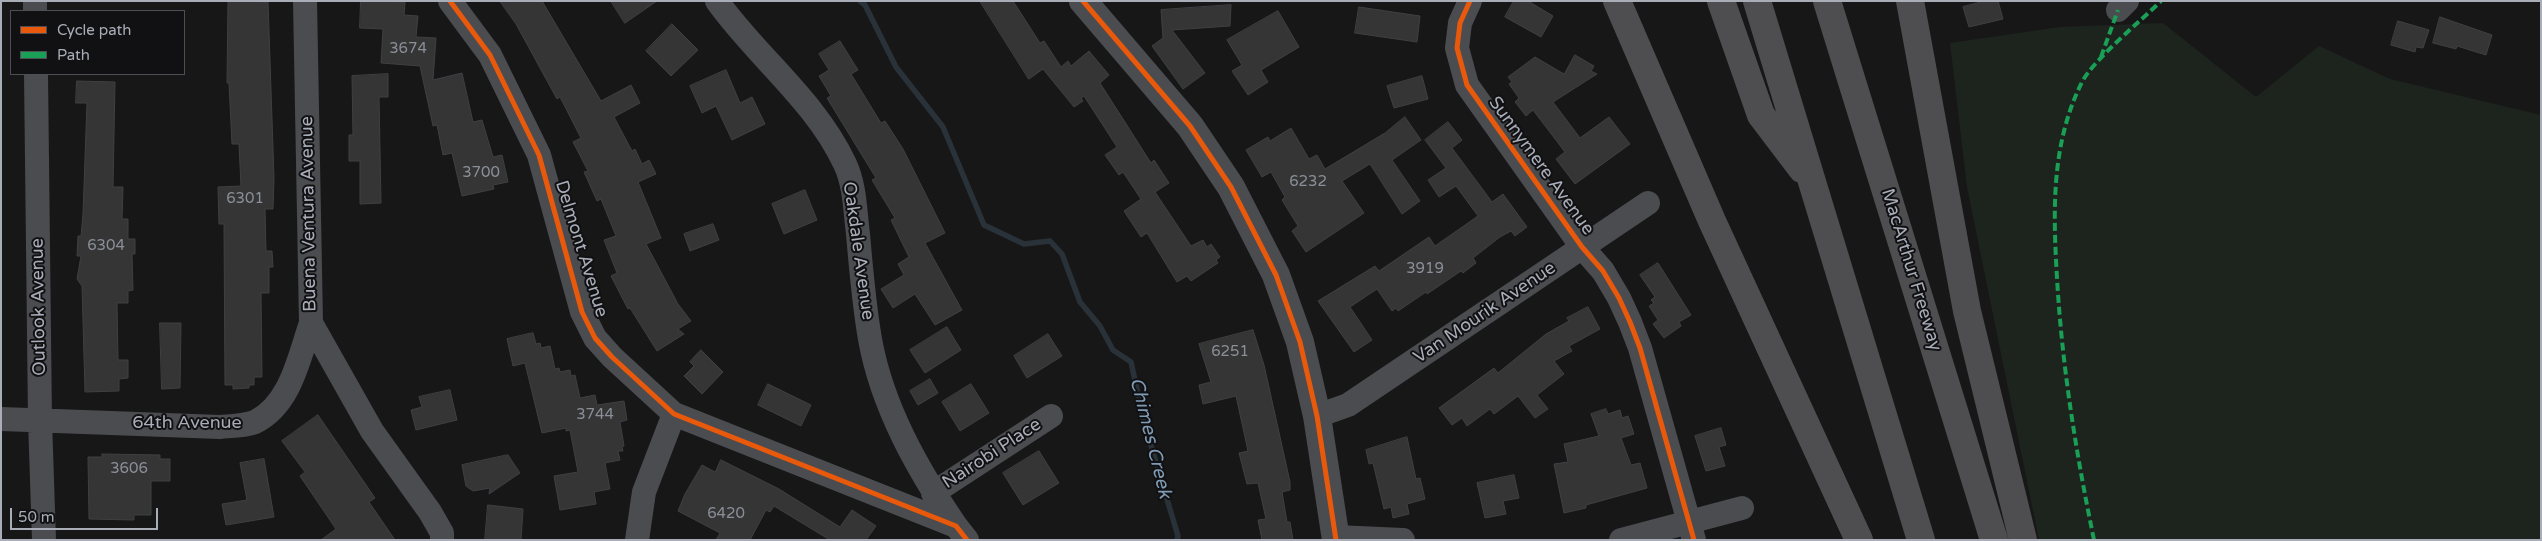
<!DOCTYPE html>
<style>
body{margin:0}
#map{position:relative;width:2542px;height:541px;overflow:hidden;background:#171717;font-family:"Varela Round",sans-serif}
canvas{display:block}
.frame{position:absolute;inset:0;border:2px solid #a8adb8;pointer-events:none}
.legend{position:absolute;left:10px;top:10px;width:175px;height:65px;box-sizing:border-box;background:#111113;border:1px solid #4d4f55;margin:0;padding:6px 9px;list-style:none;font-size:15px;color:#a8adb8}
.legend li{display:flex;align-items:center;gap:10px;height:25px}
.legend b{width:25px;border:1px solid #4d4f55}
.scale{position:absolute;left:10px;top:508px;width:148px;height:22px;box-sizing:border-box;border:2px solid #a8adb8;border-top:0;padding-left:6px;font-size:15px;line-height:18px;white-space:nowrap;color:#a8adb8;-webkit-text-stroke:4px #111113;paint-order:stroke}
</style>
<div id="map">
<canvas width="2542" height="541"></canvas>
<div class="frame"></div>
<ul class="legend">
<li><b style="height:6px;background:#e8590c"></b>Cycle path</li>
<li><b style="height:6px;background:#1a9f57"></b>Path</li>
</ul>
<div class="scale">50 m</div>
</div>
<script>
const ctx = document.querySelector('canvas').getContext('2d');
ctx.lineJoin = 'round';
function paint(path, color) { ctx.fillStyle = color; ctx.fill(path, 'evenodd'); }
function trace(path, color, width, dash) { ctx.strokeStyle = color; ctx.lineWidth = width; ctx.lineCap = dash ? 'butt' : 'round'; ctx.setLineDash(dash || []); ctx.stroke(path); }
function label(font, color, halo, rows, align = 'center') {
  ctx.font = font + ' "Varela Round",sans-serif'; ctx.lineWidth = 4; ctx.setLineDash([]); ctx.textBaseline = 'middle'; ctx.strokeStyle = halo; ctx.fillStyle = color; for (const [text, x, y, turn = 0] of rows) {
    ctx.save(); ctx.translate(x, y); ctx.rotate((+turn || 0) * Math.PI / 180); ctx.textAlign = isNaN(turn) ? turn : align; if (halo) ctx.strokeText(text, 0, 0); ctx.fillText(text, 0, 0); ctx.restore();
  }
}
paint(new Path2D(`
 M2163,23L2256,97L2319,46L2390,79L2541,115V540H2039L1967,187L1950,43L2060,27Z`), '#1d241e');
trace(new Path2D(`
 M860,1L865,5L896,67L943,127L984,225L1024,244L1050,241L1062,254L1080,302L1100,326L1113,350L1131,362L1144,422L1178,536L1177,540`), '#2a3239', 5.5);
const building = new Path2D(`
 M233,1L268,2L274,178L273,209H265L266,251H272L273,267H269V293H261L262,377H254V385H249V388L233,389V385H225L224,224H219L218,187L241,186L239,144H232L229,83H227L228,2Z
 M361,1L405,2L404,15L418,16L416,37L436,38L433,80L462,73L473,122L482,120L493,157L502,155L508,182L493,185L494,189L462,196L452,153L443,155L437,125L433,126L420,66L381,63L383,29L360,28Z
 M500,1H542L601,101L631,85L640,103L614,117L632,151L635,149L642,164L649,160L656,174L638,182L661,238L646,244L678,304L691,321L678,329L684,334L657,351L630,308L628,309L611,276L617,273L604,240L616,236L601,199L597,201L584,172L588,171L573,142L581,138L560,97L557,99L516,24Z
 M611,1H657L625,23Z
 M980,1H1013L1040,43L1044,41L1061,67L1068,61L1071,66L1089,51L1109,75L1100,83L1151,163L1154,160L1169,183L1155,192L1191,246L1203,240L1207,247L1211,244L1220,257L1216,260L1218,263L1191,281L1187,276L1177,282L1147,233L1141,237L1124,211L1141,199L1123,172L1119,175L1105,155L1117,147L1084,96L1081,98L1083,101L1074,107L1043,69L1029,79Z
 M1514,1H1528L1553,16L1541,37L1505,17Z
 M1985,1H1998L2003,19L1969,27L1963,7Z
 M1231,5L1230,26L1172,30L1205,73L1183,89L1152,46L1163,38L1161,10Z
 M1359,7L1420,16L1417,42L1355,33Z
 M1278,11L1299,47L1261,70L1268,82L1248,95L1232,71L1242,65L1227,40Z
 M2440,17L2492,35L2486,55L2457,46L2456,49L2433,43Z
 M2398,21L2429,30L2423,48L2416,47L2415,52L2391,45Z
 M672,24L698,50L671,76L646,51Z
 M840,41L858,70L851,74L881,123L885,121L903,149L945,233L925,243L962,310L935,325L915,294L893,308L881,289L904,275L898,264L909,257L891,220L895,218L872,180L876,178L827,98L831,96L819,76L829,70L819,54Z
 M1575,55L1594,66L1591,71L1597,74L1553,102L1580,138L1609,117L1630,144L1575,184L1556,159L1565,152L1533,110L1526,116L1515,102L1519,98L1509,84L1512,82L1508,77L1535,57L1564,74Z
 M726,70L740,103L752,97L765,124L732,140L716,106L702,113L690,86Z
 M388,74V97H379L381,203L360,204V161H349V135H353L352,76Z
 M1422,76L1428,99L1394,108L1387,86Z
 M77,81L115,82L113,187H123L122,219H128V239H135V254H132L133,290L128,291V303H117L118,360H128V378L119,379V391L85,392L82,286L77,279L81,256H77L78,236H81L83,214L87,103H76Z
 M1405,117L1421,140L1392,160L1420,201L1402,214L1370,164L1342,181L1364,213L1306,252L1292,231L1298,226L1282,200L1285,197L1271,172L1262,177L1246,150L1268,137L1270,141L1291,128L1309,159L1317,155L1325,169L1385,133Z
 M1448,122L1462,140L1452,148L1492,202L1503,194L1527,227L1515,236L1511,231L1500,237L1473,258L1476,263L1463,273L1461,271L1427,294L1426,292L1398,311L1396,308L1392,311L1377,289L1350,307L1372,340L1354,352L1318,301L1375,266L1379,271L1429,237L1435,246L1478,216L1456,186L1439,197L1428,180L1446,168L1425,140Z
 M805,190L817,220L784,234L772,204Z
 M713,224L719,240L690,251L684,234Z
 M1658,263L1691,315L1679,322L1681,326L1664,338L1653,324L1658,320L1649,306L1654,303L1651,300L1655,297L1640,275Z
 M1588,307L1600,329L1569,346L1572,351L1554,361L1564,374L1537,395L1548,409L1535,418L1518,396L1494,414L1490,409L1467,426L1462,418L1452,425L1439,408L1494,368L1498,373L1546,334L1569,321L1567,318Z
 M160,323H181L180,388L162,389Z
 M947,327L961,350L925,373L910,350Z
 M1253,330L1264,365L1290,482V490L1282,492L1287,522H1290L1293,540H1262L1258,520L1266,519L1258,483L1247,484L1239,453L1248,451L1236,396L1203,404L1199,385L1211,382L1199,344Z
 M533,333L536,344L540,343L541,348L550,346L555,369L559,368L560,372L570,370L571,376L575,375L580,398L595,395L597,405L624,401L627,420L620,422L624,446L622,447L623,451H618L620,460L605,463L610,489L594,492L596,504L560,510L554,476L578,472L570,430L566,431V428L542,433L525,363L513,366L507,339Z
 M1048,334L1062,356L1027,378L1014,356Z
 M701,350L723,372L702,394L684,376L694,366L690,362Z
 M930,379L938,393L918,405L910,391Z
 M768,384L811,405L801,426L758,405Z
 M971,384L989,413L960,431L942,402Z
 M450,390L457,420L416,430L411,410L422,407L419,397Z
 M1606,409L1608,414L1620,410L1622,418L1628,416L1634,434L1621,438L1631,465L1640,463L1647,488L1586,505V508L1564,513L1554,464L1568,462L1564,444L1599,436L1591,414Z
 M318,415L375,498L369,502L395,540H321L336,529L300,476L305,472L282,441Z
 M1721,428L1726,445L1719,447L1725,466L1706,471L1695,436Z
 M1407,437L1416,479L1420,478L1425,499L1407,504L1409,514L1393,518L1391,507L1384,509L1373,463L1369,464L1366,450Z
 M1039,451L1059,483L1023,505L1003,473Z
 M102,454L160,455V459H170V481H151V515H134V520L89,519L88,457H102Z
 M508,455L520,473L489,494L490,488L473,491L466,486L462,465Z
 M264,459L274,517L226,525L222,504L247,500L240,463Z
 M721,460L779,489L840,527L852,510L876,526L866,540H830L774,506L770,512L766,510L750,540H716L720,533L678,511L685,494L702,465L715,472Z
 M1514,475L1519,498L1503,501L1506,514L1485,518L1477,483Z
 M488,505L523,509L521,540H485Z`);
paint(building, '#353536');
trace(building, '#3f4043', 1);
trace(new Path2D(`
 M35,1V11
 M305,1L311,323L372,431L430,512L442,533V540
 M450,1L490,55L539,155L582,312L595,338L612,357L674,414L956,526L967,540
 M717,1C757,57 815,100 845,164C855,185 855,211 858,234C861,269 864,305 870,339C882,407 918,470 956,526
 M1470,1L1460,23L1457,48L1467,85L1582,247L1603,271L1619,298L1630,322L1640,348L1694,540
 M2118,10L2127,1
 M36,74L40,420L44,540
 M1317,416L1348,405L1648,203
 M1,419L220,427C230,426 245,426 255,422C291,404 299,357 311,323
 M933,493L1051,416
 M1336,537L1403,540
 M637,540L644,492L674,414
 M1621,540L1742,508`), '#4b4c50', 24);
trace(new Path2D(`
 M1083,1L1190,126L1231,187L1276,275L1300,342L1317,416L1336,540`), '#4b4c50', 28);
trace(new Path2D(`
 M1617,1L1712,221L1859,540
 M1721,1L1761,115L1802,169
 M1757,1L1921,540
 M1827,1L1994,540
 M1910,1L1967,311L2023,540`), '#4e4e51', 28);
trace(new Path2D(`
 M2101,57L2118,10
 M2094,540C2076,453 2062,366 2057,278C2053,211 2051,144 2082,82C2094,59 2141,21 2161,1`), '#1a9f57', 4, [8, 4]);
trace(new Path2D(`
 M450,1L490,55L539,155L582,312L595,338L612,357L674,414L956,526L967,540
 M1083,1L1190,126L1231,187L1276,275L1300,342L1317,416L1336,540
 M1470,1L1460,23L1457,48L1467,85L1582,247L1603,271L1619,298L1630,322L1640,348L1694,540`), '#e8590c', 5);
label('15px', '#8b8f98', null, [
 ["3674",408,49],
 ["3700",481,173],
 ["6232",1308,182],
 ["6301",245,199],
 ["6304",106,246],
 ["3919",1425,269],
 ["6251",1230,352],
 ["3744",595,415],
 ["3606",129,469],
 ["6420",726,514]
]);
label('18px', '#a8adb8', '#111113', [
 ["Sunnymere Avenue",1541,166,54],
 ["Buena Ventura Avenue",309,214,-91],
 ["Delmont Avenue",581,249,73],
 ["Oakdale Avenue",858,251,82],
 ["MacArthur Freeway",1911,270,73],
 ["Outlook Avenue",39,307,-91],
 ["Van Mourik Avenue",1485,313,-34],
 ["64th Avenue",187,423],
 ["Nairobi Place",992,454,-33]
]);
label('italic 19px', '#7f9bb3', '#111113', [
 ["Chimes Creek",1150,438,76]
]);
</script>
